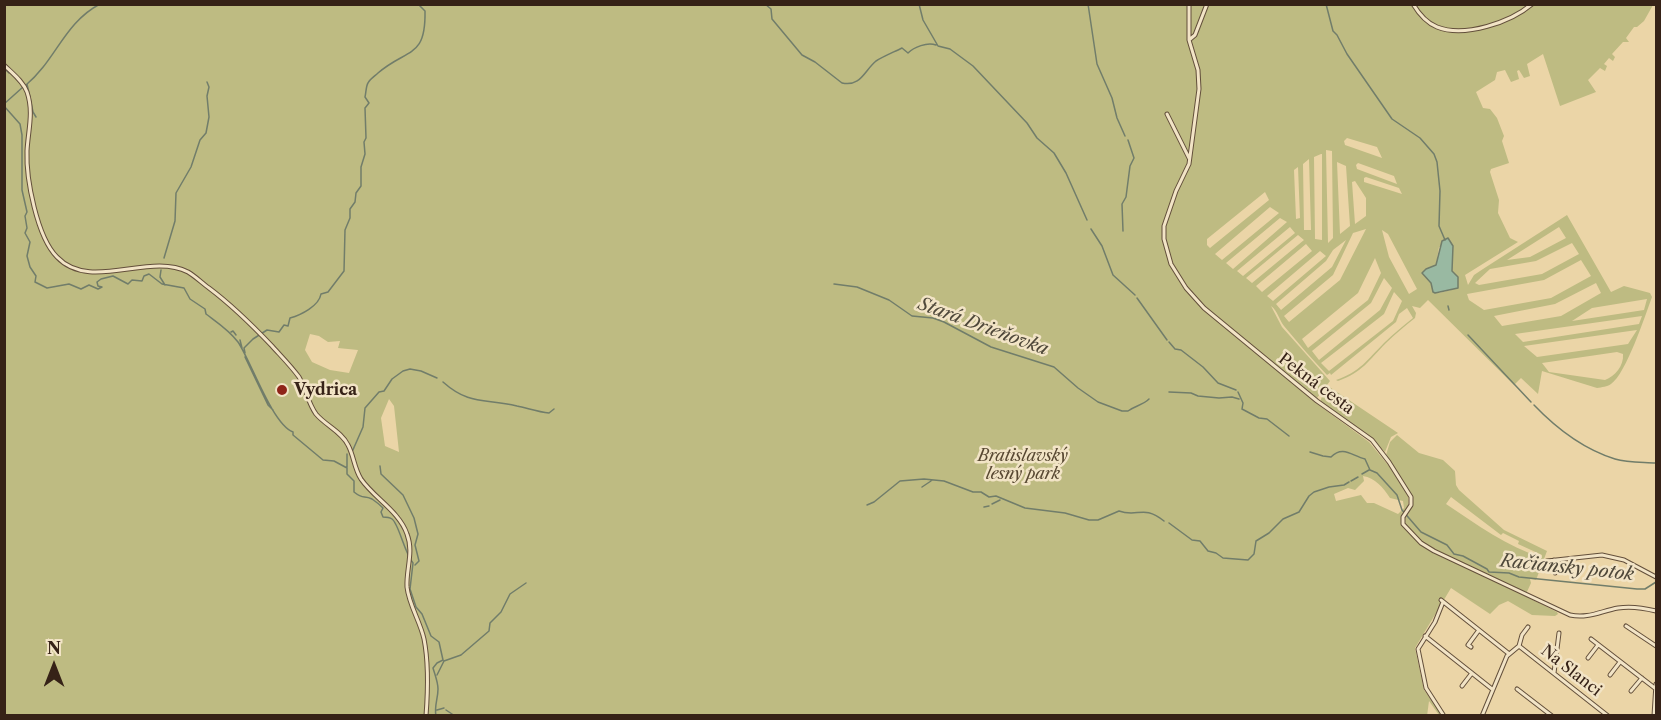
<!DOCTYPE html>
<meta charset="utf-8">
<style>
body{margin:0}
#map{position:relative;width:1661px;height:720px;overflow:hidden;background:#ebd5a7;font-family:"Libre Caslon Text",serif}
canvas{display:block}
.frame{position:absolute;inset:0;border:6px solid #362217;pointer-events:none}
.north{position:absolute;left:24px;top:636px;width:60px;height:60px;-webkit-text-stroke:4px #f2e4c6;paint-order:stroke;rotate:0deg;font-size:16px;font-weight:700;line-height:24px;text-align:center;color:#362217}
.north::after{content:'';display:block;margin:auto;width:21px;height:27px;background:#362217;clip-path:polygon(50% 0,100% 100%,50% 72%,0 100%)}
</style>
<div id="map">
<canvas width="1661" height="720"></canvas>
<div class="frame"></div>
<div class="north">N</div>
</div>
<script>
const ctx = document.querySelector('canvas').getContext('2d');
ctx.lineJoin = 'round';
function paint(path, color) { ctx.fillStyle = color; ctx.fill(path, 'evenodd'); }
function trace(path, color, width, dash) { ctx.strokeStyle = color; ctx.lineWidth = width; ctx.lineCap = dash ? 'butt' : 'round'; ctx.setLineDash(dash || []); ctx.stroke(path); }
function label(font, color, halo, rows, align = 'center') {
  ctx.font = font + ' "Libre Caslon Text",serif'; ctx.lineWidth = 5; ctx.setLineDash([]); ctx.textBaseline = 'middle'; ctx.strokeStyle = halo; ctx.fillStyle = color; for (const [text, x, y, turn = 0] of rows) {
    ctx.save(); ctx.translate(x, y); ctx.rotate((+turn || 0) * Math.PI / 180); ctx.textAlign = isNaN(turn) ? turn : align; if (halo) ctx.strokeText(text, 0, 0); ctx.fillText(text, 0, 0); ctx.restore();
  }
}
paint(new Path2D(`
 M5,5H1653L1644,21L1637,27H1634L1626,38L1629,42H1623L1612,54L1615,57L1613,61L1609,58L1604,64L1607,66L1605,71L1600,68L1588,80L1596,92L1560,106L1543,54L1527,64L1530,76L1524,78L1519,70L1517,71L1519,79L1511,82L1505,70L1497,72L1495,80L1476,92L1483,108L1490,109L1497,118L1504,136L1502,141L1509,163L1491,169L1490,172L1499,200L1498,213L1510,238L1518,242L1465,275L1468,285L1474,275L1483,269L1567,215L1611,292L1624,286L1650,293L1652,297C1645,316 1626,374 1611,384C1607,387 1602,387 1597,388L1542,371L1538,394L1521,378L1514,385L1428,300L1420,308L1412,306L1416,313L1415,318C1405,326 1395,334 1386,343C1368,361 1363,372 1338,381L1336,380C1360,372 1367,360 1384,343C1393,334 1403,326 1413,318L1407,308L1399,314L1396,322L1331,375L1330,373L1327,375C1312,359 1298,343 1284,326C1279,320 1278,311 1271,306L1282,327L1330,381L1317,398L1239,339L1320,406L1369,442L1393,471L1408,496L1409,511L1413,503L1412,496L1386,455L1390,442L1397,435L1419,453L1443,460L1455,471L1456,485L1459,490L1504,530L1547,551L1536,580L1530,579L1531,583L1526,594L1529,598L1557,612L1558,614L1555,616L1532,615L1508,601L1499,605L1490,614L1451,588L1415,648L1424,690L1442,715H1439L1429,701L1427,716L5,715ZM1347,138L1377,147L1382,158L1345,145L1344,141ZM1326,150L1332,151L1333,238L1328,243ZM1321,154H1322V240L1315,239L1314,157ZM1309,159L1311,230H1304L1303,164ZM1337,162L1346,166L1350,226L1340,234ZM1358,163L1394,176L1397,184L1357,169L1356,165ZM1298,167L1300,218L1296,219L1294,170ZM1366,177L1399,188L1402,194L1364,182V178ZM1355,181L1366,198V216L1355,224L1352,182ZM1265,192L1269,200L1210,248L1207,245V239ZM1270,207L1279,213L1222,260L1215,254ZM1280,218L1287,222L1233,269L1226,263ZM1290,227L1295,233L1243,276L1237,271ZM1559,227L1566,238L1530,257L1507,260ZM1366,229L1340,280L1289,322L1284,316L1333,275L1353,233ZM1382,230L1388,234L1417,289L1409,294L1389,257ZM1298,235L1304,240L1252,283L1246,278ZM1346,240L1332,267L1281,310L1276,304L1326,261L1333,250ZM1572,243L1579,254L1542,274L1479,285L1475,283L1490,269L1536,261ZM1306,244L1312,251L1262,292L1256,286ZM1453,246L1451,290L1439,293L1433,292L1431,283L1423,272L1426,269L1436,265L1439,247ZM1320,251L1326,256L1273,301L1267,296ZM1375,258L1381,273L1368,300L1308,348L1302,339L1358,293ZM1581,260L1591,276L1551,298L1484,310L1469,300L1467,294L1544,280ZM1384,278L1392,288L1380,310L1319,360L1312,351L1371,303ZM1596,283L1601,293L1561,316L1502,326L1494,316L1555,304ZM1394,292L1402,301L1393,321L1329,371L1321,363L1384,314ZM1647,299L1644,310L1572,321L1592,308ZM1642,316L1639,324L1523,342L1515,334ZM1637,330L1628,344L1537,357L1524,346ZM310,334L319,336L328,342L340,341L338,348L358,350L349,373L330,370L312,362L305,350ZM1617,352L1623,354C1624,366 1615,376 1605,380L1549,372L1542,363ZM389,399L394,406L399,452L385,446L381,418ZM1363,476C1375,478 1383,487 1390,498L1403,501L1404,508L1398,514L1374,503H1367L1361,495L1336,501L1334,494L1348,488L1355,490L1364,481ZM1451,497L1501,535L1503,533L1519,541L1518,544L1542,555V558C1507,546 1477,525 1446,504Z
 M1328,386L1398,433L1391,437L1385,452L1369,436L1320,402L1324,391Z`), '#bebb82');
const water = new Path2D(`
 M1448,238L1453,246L1452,271L1458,277V288L1435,293L1433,292L1431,283L1422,273L1426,269L1436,265L1442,241Z`);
paint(water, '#99b9a2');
trace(water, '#717d6a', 1.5);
trace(new Path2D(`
 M765,4L771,9L772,19L802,55L815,62L842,83C861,87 864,71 876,61C884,56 894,52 902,48L908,53C914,47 927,42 936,45
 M919,4L923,20L938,46L950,49L973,66L1027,123L1037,138L1054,153L1066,173L1087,220
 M1088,4L1097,64L1112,98L1117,118L1125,136
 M1326,4L1333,31L1337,35L1347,54L1392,119L1420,138L1434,154L1437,162L1440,191L1439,226L1445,240
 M4,68L9,73
 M27,84L33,112L36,117
 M26,85C56,60 64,23 100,4
 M4,104L23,87
 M4,106L20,124L22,135V190L27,212L25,216L27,228L25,233L30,242L27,256L30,267L36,276L35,282L47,288L69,284L81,289L89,285L98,289L102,287L98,286L97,282L101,279L113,276L128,284L132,280L142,281L144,276L149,274L162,284L184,288L190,299L205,309L206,314C218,323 229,330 238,342C251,361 272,424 293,432V435L323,460L334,461L347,468V474L354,481V492C364,500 363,495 372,499C375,501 380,505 383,508L381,512L383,517C386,517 389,517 392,519C399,524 404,552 413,563L410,589L416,607L422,614L431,636L439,642L443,660L437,663L433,668C435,675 438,682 438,689C438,699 434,706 436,716
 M1091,229L1102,246L1113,275L1135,295
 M1123,231L1122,204L1126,197L1130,166L1134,158L1128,140
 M164,258L175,221L176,193L191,167L200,140L206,133L209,117L207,96L209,87L207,82
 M161,270L160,277L165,285
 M834,284L857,287L889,300L912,316L933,318L944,322L991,347L1054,367L1078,388L1098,402L1122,411H1128C1135,406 1143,405 1149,399
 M1137,298L1167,340
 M1448,306L1449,310
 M231,332L233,331L236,335
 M1468,335L1531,402
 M240,340L242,348
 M1169,342L1175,349L1181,350L1203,367L1218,383L1236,390
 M245,353L244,348L253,339L267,330L279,332L284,325L288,326L290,318C301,315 319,306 321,294L328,292L344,271L345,230L350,218V209L355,202L356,193L361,186V167L365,154L364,142L366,138L365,108L369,103L365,97C366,93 366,86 368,83C370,79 375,76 378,73C407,48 426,59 425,11L418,4
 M245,357L268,405L273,410
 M443,382C470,406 485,398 517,406C527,408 538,412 549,413L554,409
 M1169,392L1191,393L1198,396L1219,398L1232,397L1239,399
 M1238,392L1243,403L1242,409L1259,418L1267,419L1289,436
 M1534,405C1556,428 1583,449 1615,459C1628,463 1643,462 1656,463
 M352,452L363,427L365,408L379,392L384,391L392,379L403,371L410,369L421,371L437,378
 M1310,452L1323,456L1331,457C1343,445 1352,456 1365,459L1370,470L1377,473L1397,495L1402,510L1421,532L1447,545L1454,554L1463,556L1487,569L1489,572L1509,573L1519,577L1637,589H1645L1656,582
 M347,454V467
 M380,466L381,474L403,495L414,518L418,534L415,545L419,561L415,565
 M1362,474L1369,470
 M1351,481L1358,477
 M922,487L931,481
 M992,504L1000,500
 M867,505L874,502L900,481L924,479L944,481L973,492H981L989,497L996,496L1025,508L1065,513L1089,520H1098L1119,511C1138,518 1143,504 1164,521
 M984,507L989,506
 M1169,523L1192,540L1200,541L1208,551L1216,553L1223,558L1248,560L1254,554L1256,541L1269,533L1283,519L1299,512L1309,496L1314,492L1329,487L1344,485L1349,482
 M437,675L444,661L461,655L489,631L490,623L501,612L510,594L526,583
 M437,710L444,708
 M446,710L455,716`), '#717d6a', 1.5);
const street = new Path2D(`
 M1189,4V40L1198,70L1199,89L1189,164L1176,191L1164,226V239L1171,264L1186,288L1204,308L1317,401L1372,440L1389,462L1411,497V505L1403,517V524L1421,543L1434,551L1570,615C1588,619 1601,611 1618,608C1630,606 1644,608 1656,611
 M1413,4C1419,14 1427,23 1437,27C1465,38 1511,22 1532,4
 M1189,40L1195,35L1207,4
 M4,65C12,73 23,81 27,92C34,112 28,131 27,151C26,179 37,237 57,257C90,292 149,252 188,272C195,276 202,283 209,288C233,306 252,325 272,346C281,356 291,366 299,377C306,389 308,403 316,414C325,425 342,432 348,445C354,456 354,468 361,479C374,498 399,511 407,534C414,552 406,569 407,587C409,605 420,621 424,639C429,664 428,690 426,716
 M1167,114L1189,158
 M1554,560L1555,573
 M1547,561L1602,555L1624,560L1656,577
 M1441,600L1508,653
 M1443,602L1435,622L1418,649L1426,688L1444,716
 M1626,626L1656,646
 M1425,636L1492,689
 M1591,639L1656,689
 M1519,646L1608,716
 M1471,647L1468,645L1479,630
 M1588,658L1598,645
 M1554,673L1559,633
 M1610,675L1620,662
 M1462,686L1472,673
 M1517,689L1552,716
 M1631,691L1642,678
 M1482,716L1507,656L1519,646L1522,635L1528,627
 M1654,716L1656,684`);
trace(street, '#634f3b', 5);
trace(street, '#f2e4c6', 3);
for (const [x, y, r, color] of [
 [282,390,6,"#8f2418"]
]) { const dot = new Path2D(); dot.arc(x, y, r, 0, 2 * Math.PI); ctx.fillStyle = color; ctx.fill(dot); trace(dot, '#f2e4c6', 2); }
label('16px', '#362217', '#f2e4c6', [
 ["Pekná cesta",1316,384,37],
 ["Na Slanci",1571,671,38]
]);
label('bold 16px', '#362217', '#f2e4c6', [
 ["Vydrica",294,390]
], 'left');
label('italic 16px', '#584832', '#f2e4c6', [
 ["Bratislavský",1023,456],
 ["lesný park",1023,474]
]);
label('italic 18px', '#4f483a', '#f2e4c6', [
 ["Stará Drieňovka",983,327,20],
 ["Račiansky potok",1567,568,6]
]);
</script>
